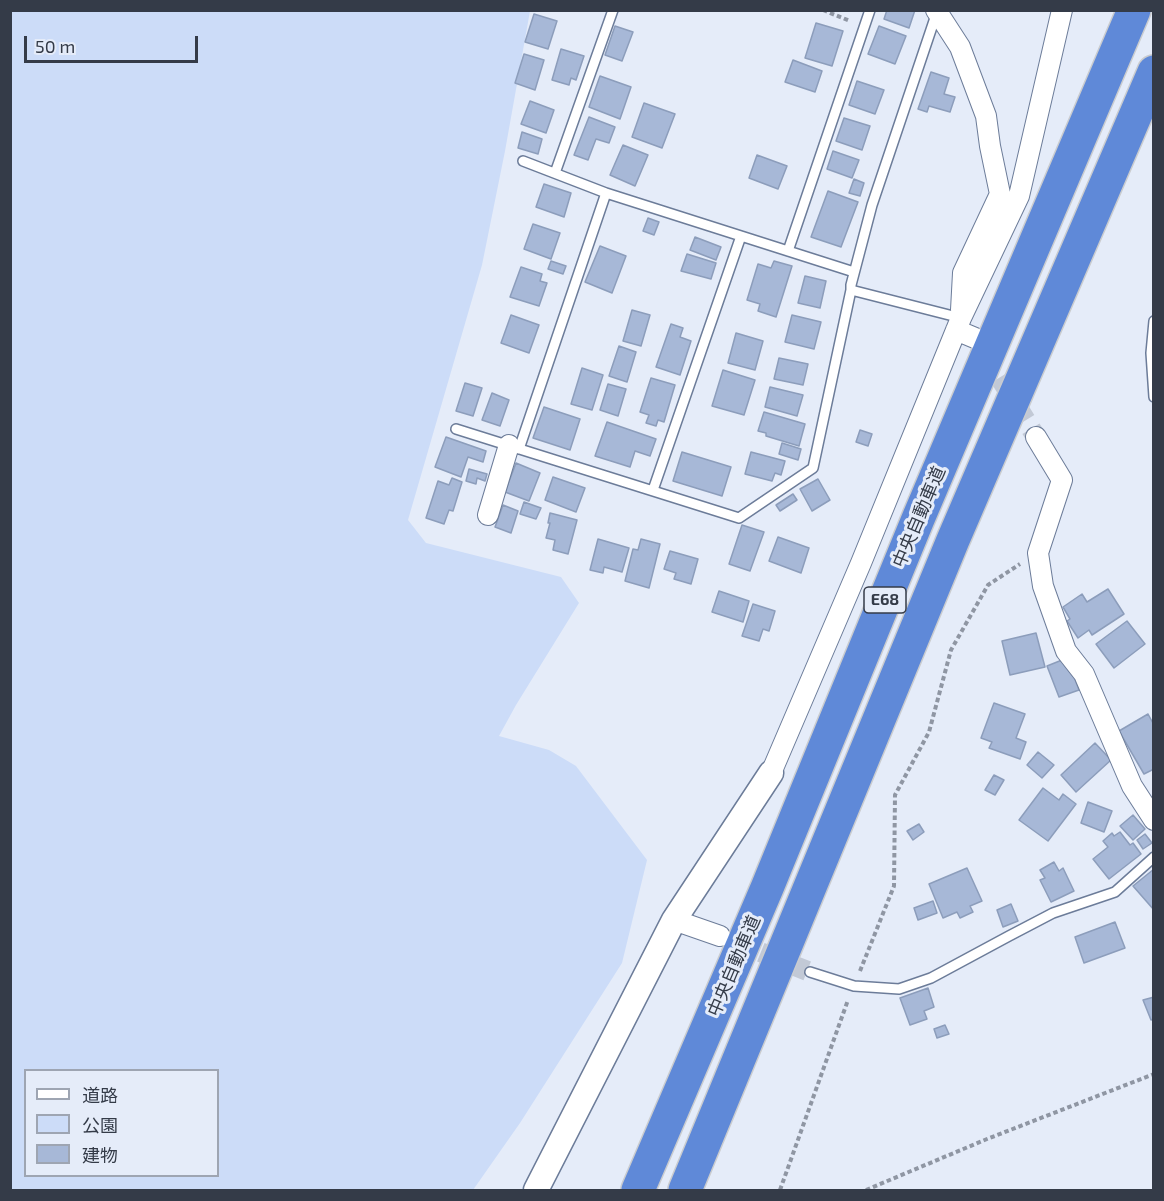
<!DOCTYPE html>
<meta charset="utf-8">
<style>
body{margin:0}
#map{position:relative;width:1164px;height:1201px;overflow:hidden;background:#e5ecf9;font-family:"Exo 2","Noto Sans JP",sans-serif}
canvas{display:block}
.frame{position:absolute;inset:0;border:12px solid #343b48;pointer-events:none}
.legend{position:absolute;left:24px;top:1069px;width:195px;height:108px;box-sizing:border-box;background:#e5ecf9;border:2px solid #9ea5b2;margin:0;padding:8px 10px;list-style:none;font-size:18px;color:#343b48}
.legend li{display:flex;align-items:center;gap:12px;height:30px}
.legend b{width:30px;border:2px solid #9ea5b2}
.scale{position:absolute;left:24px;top:36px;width:174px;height:27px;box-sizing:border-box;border:3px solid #343b48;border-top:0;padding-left:8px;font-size:18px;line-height:21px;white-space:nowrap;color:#343b48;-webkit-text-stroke:4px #e5ecf9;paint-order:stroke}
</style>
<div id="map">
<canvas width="1164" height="1201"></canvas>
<div class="frame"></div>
<ul class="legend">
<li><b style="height:8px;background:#fff"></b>道路</li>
<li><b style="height:16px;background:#ccdcf8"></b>公園</li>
<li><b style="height:16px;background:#a7b8d7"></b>建物</li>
</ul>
<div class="scale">50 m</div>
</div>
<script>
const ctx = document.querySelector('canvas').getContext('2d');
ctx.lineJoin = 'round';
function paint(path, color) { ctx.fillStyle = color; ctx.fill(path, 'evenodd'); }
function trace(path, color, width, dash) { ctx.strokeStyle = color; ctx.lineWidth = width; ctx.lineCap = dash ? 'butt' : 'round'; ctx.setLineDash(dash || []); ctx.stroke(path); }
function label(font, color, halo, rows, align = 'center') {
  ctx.font = font + ' "Exo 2","Noto Sans JP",sans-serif'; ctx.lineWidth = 6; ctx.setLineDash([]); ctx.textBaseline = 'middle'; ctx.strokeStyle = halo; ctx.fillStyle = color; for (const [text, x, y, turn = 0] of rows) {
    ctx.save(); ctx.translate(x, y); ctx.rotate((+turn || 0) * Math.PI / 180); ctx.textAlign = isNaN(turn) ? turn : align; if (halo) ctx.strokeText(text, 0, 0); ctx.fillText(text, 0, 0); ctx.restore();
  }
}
paint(new Path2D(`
 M10,11H530L505,151L482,265L408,520L426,543L561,577L579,603L516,705L499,736L549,750L576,766L647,860L622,963L520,1123L473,1190H11ZM26,1070H218V1176H26Z`), '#ccdcf8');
const building = new Path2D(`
 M887,10H915L909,28L884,19Z
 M534,14L557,21L548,49L525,42Z
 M816,23L843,31L832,66L805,58Z
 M615,26L633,32L622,61L605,55Z
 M879,26L906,36L895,64L868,54Z
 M561,49L584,56L576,80L571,78L569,85L552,80Z
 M524,54L544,60L535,90L515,83Z
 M793,60L822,71L815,92L785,82Z
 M931,72L949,78L944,94L955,97L950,112L929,106L927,112L918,109Z
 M600,76L631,87L620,119L589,107Z
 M857,81L884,90L875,114L849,105Z
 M530,101L554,110L546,133L521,124Z
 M644,103L675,114L662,148L632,137Z
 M589,117L615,127L609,143L596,139L588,160L574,155Z
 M844,118L870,126L862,150L836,141Z
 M522,132L542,139L538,154L518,148Z
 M623,145L648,155L635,186L610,175Z
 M833,151L859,160L852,178L827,169Z
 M757,155L787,166L778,189L749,178Z
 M854,179L864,183L860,196L849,193Z
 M544,184L571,193L564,217L536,207Z
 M828,191L858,202L841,247L811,237Z
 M648,218L659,222L654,235L643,231Z
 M533,224L560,233L551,259L524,249Z
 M695,237L721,247L716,260L690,250Z
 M600,246L626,256L612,293L585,282Z
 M687,254L716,263L711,279L681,271Z
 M551,261L566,266L563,274L548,269Z
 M774,261L792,266L776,317L758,311L760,304L747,300L758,264L771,268Z
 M521,267L542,274L540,281L547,283L539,306L510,297Z
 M805,276L826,281L820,308L798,303Z
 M632,310L650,315L641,346L623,341Z
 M511,315L539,325L529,353L501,343Z
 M792,315L821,322L814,349L785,342Z
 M671,324L683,328L680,337L691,341L680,375L656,367Z
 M736,333L763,341L755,370L728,363Z
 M619,346L636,352L627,382L609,376Z
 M779,358L808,364L803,385L774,379Z
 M582,368L603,375L592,410L571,404Z
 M723,370L755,380L744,415L712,406Z
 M651,378L675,385L664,422L658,420L656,426L646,423L649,415L640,412Z
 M465,383L482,388L473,416L456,411Z
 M608,384L626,389L618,416L600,410Z
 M770,387L803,395L797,416L765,407Z
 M492,393L509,400L500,426L482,420Z
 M544,407L580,419L570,450L533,438Z
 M764,412L805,424L799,446L766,436V433L758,431Z
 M607,422L656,439L650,456L635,451L630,467L595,456Z
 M860,430L872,434L868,446L856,442Z
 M446,437L486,451L483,462L468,457L461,477L435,467Z
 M782,443L801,449L798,460L779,454Z
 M682,452L731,467L722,496L673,481Z
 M751,452L785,461L781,475L775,473L772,481L745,474Z
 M516,463L540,473L529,501L505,492Z
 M469,469L487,474L485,481L477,478L476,484L466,481Z
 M553,477L585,488L576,512L545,500Z
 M452,478L462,482L453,511L449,510L444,524L426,518L438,481L449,485Z
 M818,479L830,500L812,511L800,489Z
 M793,494L797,500L780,511L776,505Z
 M524,502L541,508L536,519L520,514Z
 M503,505L518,511L511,533L495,527Z
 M550,513L577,520L568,554L553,550L555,540L546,538L550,523H548Z
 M742,525L764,532L750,571L729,564Z
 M778,537L809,548L801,573L769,561Z
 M598,539L629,548L622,572L604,567L603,573L590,570Z
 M641,539L660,544L649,588L625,581L633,549L638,550Z
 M670,551L698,559L691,584L674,579L676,573L664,569Z
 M1108,589L1124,614L1092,635L1089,630L1078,638L1067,621L1070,619L1063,607L1082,594L1087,602Z
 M719,591L749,601L743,622L712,612Z
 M753,604L775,611L769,631L763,629L759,641L742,636Z
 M1127,621L1145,644L1114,668L1096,644Z
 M1036,633L1045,667L1010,675L1002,641Z
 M1067,658L1079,690L1059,697L1047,666Z
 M994,703L1025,714L1016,738L1026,742L1020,759L989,748L992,742L981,738Z
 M1148,714L1154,725V769L1144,774L1119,731Z
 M1095,743L1111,760L1076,792L1061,775Z
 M1038,752L1054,765L1042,778L1027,765Z
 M994,775L1004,780L995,795L985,790Z
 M1043,788L1059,800L1063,794L1076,804L1048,841L1019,820Z
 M1088,802L1112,811L1104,832L1081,823Z
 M1133,815L1145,829L1133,840L1120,826Z
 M919,824L924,832L913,840L907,831Z
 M1120,832L1130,845L1133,843L1141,854L1109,879L1093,859L1108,847L1103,841L1112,833L1114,836Z
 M1145,834L1152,843L1143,849L1137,840Z
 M1054,862L1059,871L1063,868L1074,891L1051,902L1040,880L1045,878L1040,870Z
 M967,868L982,901L970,906L973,912L960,918L957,912L943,918L929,884Z
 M1154,869V910L1133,886Z
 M933,901L937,913L918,920L914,908Z
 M1011,904L1018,921L1003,927L997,910Z
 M1115,922L1125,948L1084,963L1075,937Z
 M928,988L934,1007L924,1011L927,1019L910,1025L900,998Z
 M1154,997V1019L1151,1020L1143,1000Z
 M945,1025L949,1034L937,1038L934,1029Z`);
paint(building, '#a7b8d7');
trace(building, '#8c9dbb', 1.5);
trace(new Path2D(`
 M984,352L1036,437
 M733,941L810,972`), '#c2c9d6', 20, [20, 10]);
const service = new Path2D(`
 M523,161L606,193L854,272
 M555,173L613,10
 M788,251L870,10
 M851,290L961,318
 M1154,321L1151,353L1154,397
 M456,429L739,518L813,468L851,290V285L872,205L937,12
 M519,449L606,193
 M653,490L741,236
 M810,972L854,986L899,989L931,978L1009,936L1053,913L1115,892L1154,857`);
const minor = new Path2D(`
 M936,10L960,47L986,116L990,146L1000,194L963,273L961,310
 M956,330L975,338
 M1036,437L1062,480L1038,553L1043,586L1066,651L1084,674L1132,786L1154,820
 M488,515L509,445
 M771,773L861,563L961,318L1019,196L1062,10
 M674,920L720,936`);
const tertiary = new Path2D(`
 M536,1190L674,920L771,773`);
const motorway = new Path2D(`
 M638,1190L767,888L918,519L1134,10
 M685,1190L953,540L1154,72`);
trace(service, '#6c7c99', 12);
trace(minor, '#6c7c99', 22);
trace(tertiary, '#6c7c99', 27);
trace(motorway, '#cacccf', 36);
trace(new Path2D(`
 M823,10L850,21
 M860,971L894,886L895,795L929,732L951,650L988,585L1020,564
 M780,1190L848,1000
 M866,1190L987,1139L1154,1074`), '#8f96a3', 4, [4.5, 3]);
trace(service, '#fff', 9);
trace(minor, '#fff', 20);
trace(tertiary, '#fff', 24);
trace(motorway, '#5f89d8', 33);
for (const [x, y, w] of [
 [885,600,42]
]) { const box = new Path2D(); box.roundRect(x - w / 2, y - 13, w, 26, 4.5); ctx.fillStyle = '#e5ecf9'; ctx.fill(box); trace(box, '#343b48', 1.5); }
label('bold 16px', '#343b48', null, [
 ["E68",885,600]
]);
label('18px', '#343b48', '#e5ecf9', [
 ["中央自動車道",919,517,-67],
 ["中央自動車道",734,966,-67]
]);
</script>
